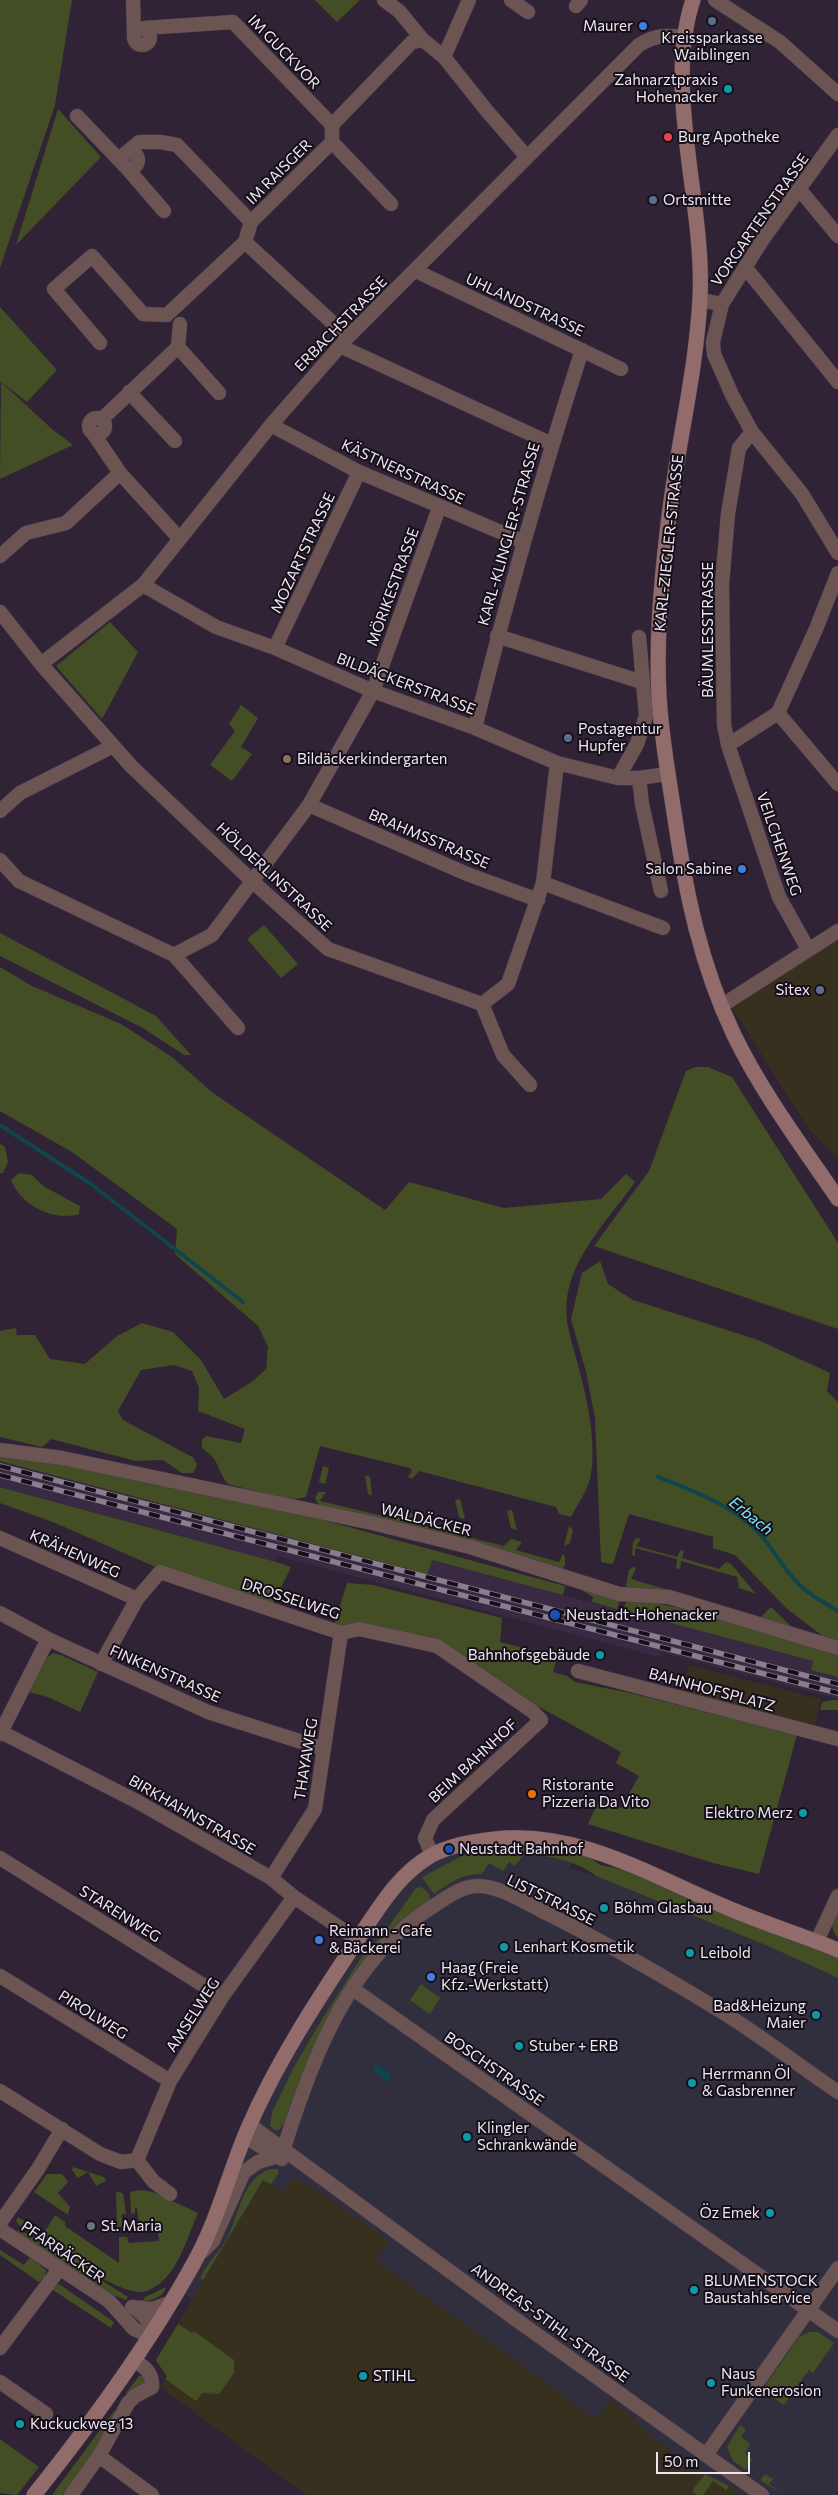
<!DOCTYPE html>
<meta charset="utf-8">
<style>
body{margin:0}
#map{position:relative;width:838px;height:2495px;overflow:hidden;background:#302336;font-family:Commissioner,sans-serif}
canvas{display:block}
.scale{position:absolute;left:656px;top:2452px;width:94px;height:22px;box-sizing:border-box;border:2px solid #eee6f3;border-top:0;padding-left:6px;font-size:15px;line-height:18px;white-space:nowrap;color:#eee6f3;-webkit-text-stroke:4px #150f18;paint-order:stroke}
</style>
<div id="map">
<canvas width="838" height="2495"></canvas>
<div class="scale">50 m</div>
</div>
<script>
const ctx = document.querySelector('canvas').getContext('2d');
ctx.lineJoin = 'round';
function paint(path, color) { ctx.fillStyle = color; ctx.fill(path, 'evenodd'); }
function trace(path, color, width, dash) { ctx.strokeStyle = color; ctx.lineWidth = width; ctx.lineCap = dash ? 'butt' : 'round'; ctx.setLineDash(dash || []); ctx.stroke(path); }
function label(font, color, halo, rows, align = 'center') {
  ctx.font = font + ' Commissioner,sans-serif'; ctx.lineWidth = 4; ctx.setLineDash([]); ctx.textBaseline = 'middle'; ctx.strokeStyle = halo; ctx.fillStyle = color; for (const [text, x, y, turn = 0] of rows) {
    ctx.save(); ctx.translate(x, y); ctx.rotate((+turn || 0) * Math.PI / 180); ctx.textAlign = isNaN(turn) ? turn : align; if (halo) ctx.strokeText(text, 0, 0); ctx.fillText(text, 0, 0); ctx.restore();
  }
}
paint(new Path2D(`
 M475,1841L578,1845L570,1868L596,1876L768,1946L838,1978V2495H307L160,2387L167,2377L156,2360L192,2299L178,2289L265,2093L412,1871Z`), '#312e3e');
paint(new Path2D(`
 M838,922V1159L808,1128L731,1006Z
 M689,1665L821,1699L815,1725L682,1692Z
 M293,2178L310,2185L389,2241L375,2260L596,2419L610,2400L632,2416L650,2435L677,2455L702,2472L722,2482L739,2493L738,2495H307L160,2387L167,2377L156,2360L264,2180L283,2192Z`), '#37301f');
paint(new Path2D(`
 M0,1461L427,1574L431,1560L813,1661L811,1670L838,1677V1699L660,1652L659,1657L278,1556L276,1562L20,1492L0,1487Z`), '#3a2942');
paint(new Path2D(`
 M0,0H72L55,105L0,268Z
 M315,0H360L337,22Z
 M58,109L101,157L16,245Z
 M0,307L57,370L27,402L0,381Z
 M1,382L52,429L73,445L0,479Z
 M110,622L138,652L102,719L56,666Z
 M241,705L258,718L241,747L252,754L232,781L210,765L235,731L229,724Z
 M264,925L298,964L281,978L247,939Z
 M0,933L156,1016L191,1055H184L143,1028L0,956Z
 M0,967L32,986L121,1024L172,1057L213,1093L385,1210L409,1182L504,1208L601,1199L626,1174L635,1182C612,1215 576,1251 568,1292C563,1317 570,1334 576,1358C586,1393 598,1443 590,1479C587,1491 577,1505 571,1517L559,1514L556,1507L419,1471L412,1479L408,1477L412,1471L410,1468L320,1446L306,1497L289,1500L228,1484C215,1468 222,1462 202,1448V1440L206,1436L241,1443L245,1429L198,1411L199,1388L192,1371L174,1365L141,1370L118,1411L123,1420L194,1458L197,1465L193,1473H182L163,1460L136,1461L51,1439L42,1447L0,1437V1331L16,1328L17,1335H35L50,1359L85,1364L117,1336L142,1323L173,1332L201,1360L224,1399L253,1381L266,1369L268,1347L258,1326L175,1254L177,1229L72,1152L0,1111Z
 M695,1067H708L732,1077L838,1243V1329L594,1246L649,1171L686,1071Z
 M0,1144L5,1147L8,1162L3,1173H0Z
 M19,1173L32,1175L43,1186L80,1206L79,1214C53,1222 21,1205 11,1180Z
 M600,1261L608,1284L633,1300L758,1340L830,1373L827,1391L838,1402V1642L824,1637L786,1608L735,1555L713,1548V1537L629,1514L613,1564L601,1562L595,1418L586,1372L571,1319L582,1273Z
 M0,1456L59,1463L301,1514L565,1586L563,1595L432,1560L427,1574L0,1461Z
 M323,1466L329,1468L325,1484L319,1482Z
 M365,1475L370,1477L372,1496L368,1494Z
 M0,1487L276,1562L291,1567L272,1606L158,1568L53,1522L0,1503Z
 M318,1492H326L320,1501L396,1519L403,1512L414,1514L408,1522L504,1546L511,1539L522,1542L516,1550L559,1562L563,1554L565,1557V1565L561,1570L319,1505L315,1498Z
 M460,1499L465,1518L463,1519L459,1517L455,1500Z
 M512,1510L517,1530H516L511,1528L507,1511Z
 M569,1526L573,1530L570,1543L564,1546Z
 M637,1538L641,1539L636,1546L677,1557L681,1550L684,1551L682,1558L719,1569L726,1562L731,1564L756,1594L739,1588L737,1577L681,1561L680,1569L676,1568L677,1559L635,1548V1556L632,1555L633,1542Z
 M633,1567L636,1568L631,1579L761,1617L771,1607L791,1626L630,1589L626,1586L629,1570Z
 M347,1583L373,1585L502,1618L500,1642L557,1657L553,1672L567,1676L575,1682L630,1693L797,1735L759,1874L713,1863L588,1824L599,1800L621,1808L639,1776L616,1763L621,1752L534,1704L476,1664L440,1643L369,1626L334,1625Z
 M575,1586L621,1597L617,1609L592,1602L593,1597Z
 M629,1598L685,1609L838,1652V1677L811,1670L813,1661L622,1610Z
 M53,1653L61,1655L98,1672L80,1712L48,1697L29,1692L47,1658Z
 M833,1700H838V1710H820L822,1702Z
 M513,1846H535L566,1851L591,1858L600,1865L630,1871L838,1956V1978L768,1946L596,1876C578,1861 547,1855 524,1854L515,1866L509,1862L503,1871L489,1863L482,1874C464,1873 449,1883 434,1894L422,1877L464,1855Z
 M421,1887L429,1894L430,1899L392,1930L376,1948L287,2120L279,2130H274L270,2126L272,2112L294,2067L321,2021L362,1956L384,1933L416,1888Z
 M838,1910V1938C829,1928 832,1920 838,1910Z
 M421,1984L440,1998L430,2014L410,2000Z
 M73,2167L104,2177L106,2181L96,2186L88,2172L78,2178L72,2170Z
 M271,2169H278V2174L271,2184L263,2180L203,2280L200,2278C207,2263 221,2251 228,2236C240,2212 243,2177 271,2169Z
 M47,2174H62L68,2182L58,2193L70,2207L68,2215L34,2192Z
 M141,2190L153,2192L198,2213C190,2231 181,2261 168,2275C163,2282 152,2290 143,2292C117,2295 42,2241 19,2225L16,2221L18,2217L43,2234L55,2215L65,2222V2226L119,2263V2237H127L129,2243L159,2241L157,2223L139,2224L137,2208H135V2213L131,2214L130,2192Z
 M116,2192L123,2193L126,2214H122V2221H127V2226L117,2227Z
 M19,2229L128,2297L126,2300L103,2291L16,2234Z
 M0,2250L24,2265L30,2257L46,2270L45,2276L39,2282L0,2255Z
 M59,2284L114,2322L111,2328L50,2288Z
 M166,2287C165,2296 151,2301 142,2302L145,2297Z
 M178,2324L192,2333L194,2331L234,2360V2373L219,2394L202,2393L196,2401L165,2379L167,2377L156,2360Z
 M809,2332H818L834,2343L813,2373L809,2370L784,2405L762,2390L799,2337Z
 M139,2376H143L148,2382L128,2395L126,2393Z
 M114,2411L116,2412L89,2461L63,2495H52Z
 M740,2425L746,2430L741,2437L750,2444L745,2454L752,2459L746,2470L733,2461L727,2447Z
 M0,2439L39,2467L17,2495L0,2493Z
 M705,2474L729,2486L726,2490L713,2481L703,2495H697L692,2491Z
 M765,2474L773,2479L769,2484L784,2495L760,2480Z`), '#444e24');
paint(new Path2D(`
 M377,2064L389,2073L391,2078L388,2083L373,2071L374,2066Z`), '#10454d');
trace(new Path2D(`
 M0,1125L91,1184L243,1302
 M658,1477C691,1490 734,1506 759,1533C775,1551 786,1574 805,1590C815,1598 827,1604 838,1611`), '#10454d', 4);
const street = new Path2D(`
 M133,0L134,35
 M384,0L399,11L423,40
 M511,0L528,12
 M715,0L780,42L838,94
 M576,6L581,0
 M144,28L233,22L332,125
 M134 37a8 8 0 1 1 16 0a8 8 0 1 1-16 0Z
 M444,57L469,0
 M77,116L123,164
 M332,142L391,204
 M122 160a8 8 0 1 1 16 0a8 8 0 1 1-16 0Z
 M126,153L139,142H160L177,145L251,222
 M126,167L164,211
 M800,190L838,236
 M245,242L348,337
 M745,267L838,382
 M416,271L621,369
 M700,300L722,304L763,239L838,135
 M722,304L713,342L714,354L732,395L752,432L802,494L838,553
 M170,312L245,242L251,222L332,142V125L412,42L423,40L444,57L487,111L527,157
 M100,343L54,289L92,256L143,314L167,315
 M340,346L552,444
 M178,347L219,393
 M129,392L175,441
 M89 426a8 8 0 1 1 16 0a8 8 0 1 1-16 0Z
 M102,419L178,347L180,324
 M271,425L359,472L524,542
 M752,432L739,448L728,514L722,584L724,724L728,745L779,897L808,949
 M93,433L120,473L179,538
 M0,556L26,533L66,523L120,473
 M143,585L216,627L275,648L373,691L475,728L557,763L618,778H639L667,774
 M0,612L41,664L131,766L252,881L328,949L482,1004L503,1055L530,1085
 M497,636L642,682
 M275,648L359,472
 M41,664L143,585L271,425L348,337L639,45C655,35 666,35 684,37
 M778,713L838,784
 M475,728C506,601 542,475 582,350
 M728,745L778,713L816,629L838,573
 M618,778L637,744L646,716L639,637
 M639,778L642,804L661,891
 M309,805L467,874L538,900
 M0,811L20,793L113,746
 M0,860L19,881L174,955L212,935L309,805L373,691L439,508
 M543,883L663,928
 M174,955L238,1028
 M482,1004L508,984L543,883L557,763
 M721,1006L838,931
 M0,1450L62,1458L372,1523L470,1547L619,1594L669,1597L838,1648
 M0,1538L137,1599
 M0,1613L48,1639L208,1712L324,1749
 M101,1664L137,1599L160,1572L341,1633L359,1629L437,1646L532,1711L541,1720L433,1820L425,1838L432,1855
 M578,1671L838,1739
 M1,1732L138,1802L271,1878L294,1897L358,1940
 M0,1734L48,1639
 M0,1858L222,1997
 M271,1878L315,1809L341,1633
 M817,1941L838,1896
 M0,1976L170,2081
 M353,1989L838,2331
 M0,2091L100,2154L121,2162L137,2160L153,2181L170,2194
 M250,2125L511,2316L762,2495
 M245,2137L282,2159
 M137,2160L170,2081L222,1997L294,1897
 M0,2223L38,2169L62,2129
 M0,2229L109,2301L134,2329L143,2333L153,2330L149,2321L134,2307
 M203,2251L213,2241L244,2172L258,2162L278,2156L284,2148C312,2058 350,1957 435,1905C447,1897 461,1887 476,1886C499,1885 526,1903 546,1913C605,1942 663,1976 719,2010C760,2035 798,2065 838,2092
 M132,2307L152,2309L169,2303
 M0,2348L60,2268
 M0,2382L46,2414
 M706,2455L838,2268
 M99,2456L152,2495
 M71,2495L99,2456L128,2403L135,2396L152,2387C153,2373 145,2367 134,2360`);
const secondary = new Path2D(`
 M693,0C663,90 705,203 700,298C696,377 675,454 667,533C661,587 656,641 659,695C661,737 669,778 675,819C686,894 701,966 734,1035C762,1093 802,1146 838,1199
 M34,2495C93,2421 151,2342 196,2259C219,2217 230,2169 249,2126C277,2062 316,2002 354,1945C376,1913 396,1875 432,1855C449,1846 475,1841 495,1839C576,1830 648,1874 721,1905C759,1922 799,1934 838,1950`);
trace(street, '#4b3e50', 15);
trace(secondary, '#4b3e50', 16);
trace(street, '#6c5453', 14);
trace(secondary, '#916c6a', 15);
const rail = new Path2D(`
 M0,1466L838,1684
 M0,1475L838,1693`);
trace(rail, '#887e8e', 5.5);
trace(rail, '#150f18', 4, [11]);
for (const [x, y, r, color] of [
 [712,21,5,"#5c6f8a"],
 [643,26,5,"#3f7fe0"],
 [728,89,5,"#0f9aa8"],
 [668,137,5,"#e0444e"],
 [653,200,5,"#5c6f8a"],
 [568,738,5,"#5c6f8a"],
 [287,759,5,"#8d6e63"],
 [742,869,5,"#3f7fe0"],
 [820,990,5,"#5c6f8a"],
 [555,1615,6,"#1a4fb4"],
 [600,1655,5,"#0f9aa8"],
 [532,1794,5,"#e8710a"],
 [803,1813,5,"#0f9aa8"],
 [449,1849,5,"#1a4fb4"],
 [604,1908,5,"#0f9aa8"],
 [319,1940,5,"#3f7fe0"],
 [504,1947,5,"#0f9aa8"],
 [690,1953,5,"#0f9aa8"],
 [431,1977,5,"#3f7fe0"],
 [816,2015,5,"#0f9aa8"],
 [519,2046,5,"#0f9aa8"],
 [692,2083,5,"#0f9aa8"],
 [467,2137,5,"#0f9aa8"],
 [770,2213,5,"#0f9aa8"],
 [91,2226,5,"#6b7280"],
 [694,2290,5,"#0f9aa8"],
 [363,2376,5,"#0f9aa8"],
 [711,2383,5,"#0f9aa8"],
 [20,2424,5,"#0f9aa8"]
]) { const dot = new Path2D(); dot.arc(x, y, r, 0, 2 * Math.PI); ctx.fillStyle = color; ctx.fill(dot); trace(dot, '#150f18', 2); }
label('15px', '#eee6f3', '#150f18', [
 ["Maurer",633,26,"right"],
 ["Kreissparkasse",712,38,"center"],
 ["Waiblingen",712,55,"center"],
 ["Zahnarztpraxis",718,80,"right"],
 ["Hohenacker",718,97,"right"],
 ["Burg Apotheke",678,137],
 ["Ortsmitte",663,200],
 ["Postagentur",578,729],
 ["Hupfer",578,746],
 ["Bildäckerkindergarten",297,759],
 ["Salon Sabine",732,869,"right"],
 ["Sitex",810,990,"right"],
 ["Neustadt-Hohenacker",566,1615],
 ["Bahnhofsgebäude",590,1655,"right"],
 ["Ristorante",542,1785],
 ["Pizzeria Da Vito",542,1802],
 ["Elektro Merz",793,1813,"right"],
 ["Neustadt Bahnhof",459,1849],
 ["Böhm Glasbau",614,1908],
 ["Reimann - Cafe",329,1931],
 ["& Bäckerei",329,1948],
 ["Lenhart Kosmetik",514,1947],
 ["Leibold",700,1953],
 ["Haag (Freie",441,1968],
 ["Kfz.-Werkstatt)",441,1985],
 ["Bad&Heizung",806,2006,"right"],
 ["Maier",806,2023,"right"],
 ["Stuber + ERB",529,2046],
 ["Herrmann Öl",702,2074],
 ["& Gasbrenner",702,2091],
 ["Klingler",477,2128],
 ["Schrankwände",477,2145],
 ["Öz Emek",760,2213,"right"],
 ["St. Maria",101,2226],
 ["BLUMENSTOCK",704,2281],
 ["Baustahlservice",704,2298],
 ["Naus",721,2374],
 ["Funkenerosion",721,2391],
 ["STIHL",373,2376],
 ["Kuckuckweg 13",30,2424]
], 'left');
label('15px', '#eee6f3', '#150f18', [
 ["IM GUCKVOR",284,52,46],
 ["IM RAISGER",279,172,-45],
 ["VORGARTENSTRASSE",760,220,-55],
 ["UHLANDSTRASSE",525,305,25],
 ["ERBACHSTRASSE",341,324,-46],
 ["KÄSTNERSTRASSE",403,472,25],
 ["KARL-KLINGLER-STRASSE",509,534,-74],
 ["KARL-ZIEGLER-STRASSE",669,543,-84],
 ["MOZARTSTRASSE",303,553,-65],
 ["MÖRIKESTRASSE",393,587,-70],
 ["BÄUMLESSTRASSE",708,630,-90],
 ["BILDÄCKERSTRASSE",406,684,21],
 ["BRAHMSSTRASSE",429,839,23],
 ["VEILCHENWEG",779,844,71],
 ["HÖLDERLINSTRASSE",274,877,43],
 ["WALDÄCKER",426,1520,14],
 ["KRÄHENWEG",75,1554,24],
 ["DROSSELWEG",291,1599,18],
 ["FINKENSTRASSE",165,1674,24],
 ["BAHNHOFSPLATZ",712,1690,15],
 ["THAYAWEG",306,1759,-81],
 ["BEIM BAHNHOF",473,1761,-43],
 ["BIRKHAHNSTRASSE",192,1815,30],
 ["LISTSTRASSE",551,1900,26],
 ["STARENWEG",120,1914,32],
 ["PIROLWEG",93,2015,32],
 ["AMSELWEG",193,2015,-57],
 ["BOSCHSTRASSE",494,2069,35],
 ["PFARRÄCKER",63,2252,34],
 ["ANDREAS-STIHL-STRASSE",550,2323,36]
]);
label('italic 16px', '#7fe5f8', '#150f18', [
 ["Erbach",751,1516,39]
]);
</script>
